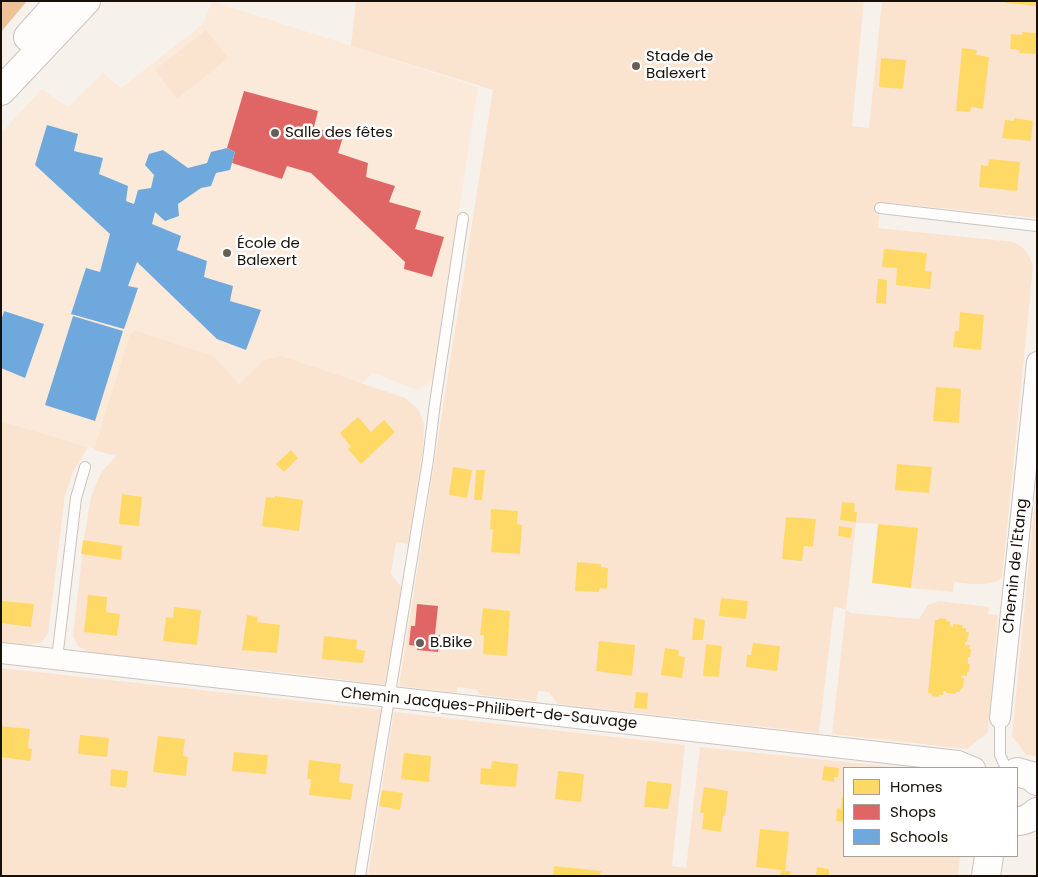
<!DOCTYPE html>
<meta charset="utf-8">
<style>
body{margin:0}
#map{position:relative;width:1038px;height:877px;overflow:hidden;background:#f7f1ec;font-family:Poppins,sans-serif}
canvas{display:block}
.frame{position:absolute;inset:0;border:2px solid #191007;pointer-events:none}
.legend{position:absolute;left:843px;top:767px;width:175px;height:90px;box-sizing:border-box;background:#fff;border:1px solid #a39f9c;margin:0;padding:6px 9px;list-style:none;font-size:15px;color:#191007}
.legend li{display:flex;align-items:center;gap:10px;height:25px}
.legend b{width:25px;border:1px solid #a39f9c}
</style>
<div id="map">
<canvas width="1038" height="877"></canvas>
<div class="frame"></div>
<ul class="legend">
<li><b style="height:14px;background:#ffd966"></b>Homes</li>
<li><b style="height:14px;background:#e06666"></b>Shops</li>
<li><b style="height:14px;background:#6fa8dc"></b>Schools</li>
</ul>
</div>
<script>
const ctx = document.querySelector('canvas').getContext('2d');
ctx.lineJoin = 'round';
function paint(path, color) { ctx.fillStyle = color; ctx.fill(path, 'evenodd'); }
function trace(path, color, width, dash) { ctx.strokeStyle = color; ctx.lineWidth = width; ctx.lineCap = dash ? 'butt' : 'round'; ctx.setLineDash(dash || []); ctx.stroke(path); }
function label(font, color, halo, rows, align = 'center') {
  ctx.font = font + ' Poppins,sans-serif'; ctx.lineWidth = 5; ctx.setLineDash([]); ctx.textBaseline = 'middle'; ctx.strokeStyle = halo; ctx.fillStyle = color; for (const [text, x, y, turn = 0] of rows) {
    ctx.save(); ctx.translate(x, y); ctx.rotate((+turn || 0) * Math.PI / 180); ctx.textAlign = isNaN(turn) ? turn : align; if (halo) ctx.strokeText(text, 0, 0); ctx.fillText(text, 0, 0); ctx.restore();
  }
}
paint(new Path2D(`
 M212,1L478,87L433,381L417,390L373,373L247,488L88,447L1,421V133L42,89L68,107L103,73L121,88L203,24Z`), '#fbeada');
paint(new Path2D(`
 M356,1H864L852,126L869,128L882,1H1037V218L881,202L878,228L1014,242C1025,248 1029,254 1033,266L1002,578C990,587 969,584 954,582L953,592L911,588L915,548L878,524L856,523L846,609L850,613L919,619L928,605L939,601L989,607L988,614L998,615L988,732L967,749L832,734L846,609L834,607L819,733L558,704L549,692L538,691L536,701L480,695L477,690L457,687V693L399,686L493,90L351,46Z
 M206,30L228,58L177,99L155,70Z
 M136,331L213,356L239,384L265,360L282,356L405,398L418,409L424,424L423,449L408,544L396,542L391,574L402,588L386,685L306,675L91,653L78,646L73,636L84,539L91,497L101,473L116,456L94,450L130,334Z
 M1,421L88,447L73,472L65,496L48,634L42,642L30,645L1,642Z
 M1037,481V756L1026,755L1012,736Z
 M1,668L382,710L354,876H1Z
 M394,712L685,745L672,866L686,868L700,747L903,768H844V856H960L958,876H368Z`), '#fae4d0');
paint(new Path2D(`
 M1,1H27L1,32Z`), '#ecc296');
paint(new Path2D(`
 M1005,1H1037V6L1005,3Z
 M1022,32L1037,33V54L1019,53L1020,50L1010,49L1011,34L1022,35Z
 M962,48L977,50L976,55L989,57L983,109L971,107L970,112L956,111Z
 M881,58L906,60L903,89L879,87Z
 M1014,118L1033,121L1031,141L1002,138L1005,120L1014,121Z
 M989,159L1020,162L1017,191L979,187L981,165L988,166Z
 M884,249L927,253L925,271L932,272L930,289L896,285L897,268L882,267Z
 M878,279L887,280L886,304L876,303Z
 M960,312L984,315L981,350L953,347L955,331H959Z
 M936,387L961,389L959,423L933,421Z
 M358,417L371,432L384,420L395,432L361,464L348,449L351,447L340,433Z
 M291,450L298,458L284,472L276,464Z
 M897,464L932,467L929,493L895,490Z
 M453,467L472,470L467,498L449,495Z
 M476,470H485L482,500H474Z
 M122,494L142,497L139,526L119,524Z
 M275,496L303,500L299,531L262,526L266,497L275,498Z
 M842,502L855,503L854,512H857L856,522L840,520Z
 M491,509L518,511L517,524L522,525L520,554L491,552L493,530L490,529Z
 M786,517L816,519L813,547L804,546L802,561L782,559Z
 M878,524L918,528L911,588L872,583Z
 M839,526L852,528L851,538L838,536Z
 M83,540L122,546L121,560L81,554Z
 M577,562L601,564V567L608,568L607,589L600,588L599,592L575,591Z
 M88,595L107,597L106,612L120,614L117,636L84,632Z
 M721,598L748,601L746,619L719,616Z
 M2,601L34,604L31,627L1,623Z
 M174,607L201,610L197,645L163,641L166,617L173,618Z
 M483,608L510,611L507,656L483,654L484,635H480Z
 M247,615L258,617L257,622L280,625L277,653L242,650Z
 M694,618L705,620L703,640H692Z
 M939,618L947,619L946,621L950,622V626L953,627V624L963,625L962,628H966V632H969L967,642H965V645H970L969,649H971L970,657H968V664H970L969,672H967V676L962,675L961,678H964L963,688L961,689L960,692H956V694L946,693V691H944L943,695H939V697L932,696V694L928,693L935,620H939Z
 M324,636L357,640L356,649L365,651L363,663L322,659Z
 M599,641L635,645L632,676L596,671Z
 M753,643L780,646L777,671L746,667L747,655H751Z
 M706,644L722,646L719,677L703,676Z
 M665,648L679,650L678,656L685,657L682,678L661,675Z
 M636,692L648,693L647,709L634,708Z
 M1,726L30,729L28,748L32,749L30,761L1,757Z
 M80,735L109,738L107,757L78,754Z
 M158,736L185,739L183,756L188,757L186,776L153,772Z
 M234,752L268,755L266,774L232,771Z
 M404,753L431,756L429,782L401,779Z
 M309,760L341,764L339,782L353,784L351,800L309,795L311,779H307Z
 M492,761L518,764L516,787L480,784L481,768L491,769Z
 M824,766L839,768L838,777H834V782L822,780Z
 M111,769L128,771L126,788L110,786Z
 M558,771L584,774L581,802L555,799Z
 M647,781L672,784L668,809L644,807Z
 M704,787L728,791L725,816H723L721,832L702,829L704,813H700Z
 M382,790L403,793L400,810L379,806Z
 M842,797H844V822L836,821L837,808L841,809Z
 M760,829L789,832L785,871H791L790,876H780L781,870L756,867Z
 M554,866L601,871L600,876H553Z
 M817,867L829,869V876L816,875Z`), '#ffd966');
paint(new Path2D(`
 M244,91L318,111L314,127L343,137L338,153L368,163L366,177L395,186L389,202L421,211L415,229L444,237L432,277L404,269L405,262L311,173L287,166L282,179L232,163L235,152L227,148Z
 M417,604L438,606L435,635H440L438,652L417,650L418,646L409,645L411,626H415Z`), '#e06666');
paint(new Path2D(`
 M47,125L78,134L74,151L103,158L99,174L128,186L126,201L134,204L138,190L151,188L154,175L145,165L149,154L163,150L188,168L207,163L211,152L227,148L235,152L230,170L216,173L211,186L201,188L178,204L179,216L165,221L155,212L152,224L181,236L177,250L207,261L204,277L233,286L230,301L261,310L246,350L217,339L137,262L128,286L138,288L124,329L71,314L86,268L100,272L110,234L35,165Z
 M4,311L44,324L25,378L1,368V321Z
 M73,316L123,331L95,421L45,405Z`), '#6fa8dc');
const lane = new Path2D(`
 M880,208L1037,226
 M57,659L76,498L85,467
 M1000,718V755L1006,768
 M360,876L428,460L435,403L463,218`);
const street = new Path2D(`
 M1,653L958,761L975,768
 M1000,718L1037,362`);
const secondary = new Path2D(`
 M1017,772L1031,776L1037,781
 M1017,821C1025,821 1030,818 1037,812
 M986,876L989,856`);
const primary = new Path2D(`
 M28,37L60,1
 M1,91L86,1`);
trace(lane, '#cbc3bd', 12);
trace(street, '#cbc3bd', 22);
trace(secondary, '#cbc3bd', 30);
trace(primary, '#cbc3bd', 30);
trace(lane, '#fefdfc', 10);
trace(street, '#fefdfc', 20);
trace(secondary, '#fefdfc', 28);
trace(primary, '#fefdfc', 28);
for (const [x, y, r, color] of [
 [636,66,5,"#675f57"],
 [275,133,5,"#675f57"],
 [227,253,5,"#675f57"],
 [420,643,5,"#675f57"]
]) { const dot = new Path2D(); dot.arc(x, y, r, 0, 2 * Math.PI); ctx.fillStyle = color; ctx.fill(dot); trace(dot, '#fff', 2); }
label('15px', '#191007', '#fff', [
 ["Stade de",646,57],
 ["Balexert",646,74],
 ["Salle des fêtes",285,133],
 ["École de",237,244],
 ["Balexert",237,261],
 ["B.Bike",430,643]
], 'left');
label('15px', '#191007', '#fff', [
 ["Chemin de l'Etang",1016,566,-84],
 ["Chemin Jacques-Philibert-de-Sauvage",489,709,6]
]);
</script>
